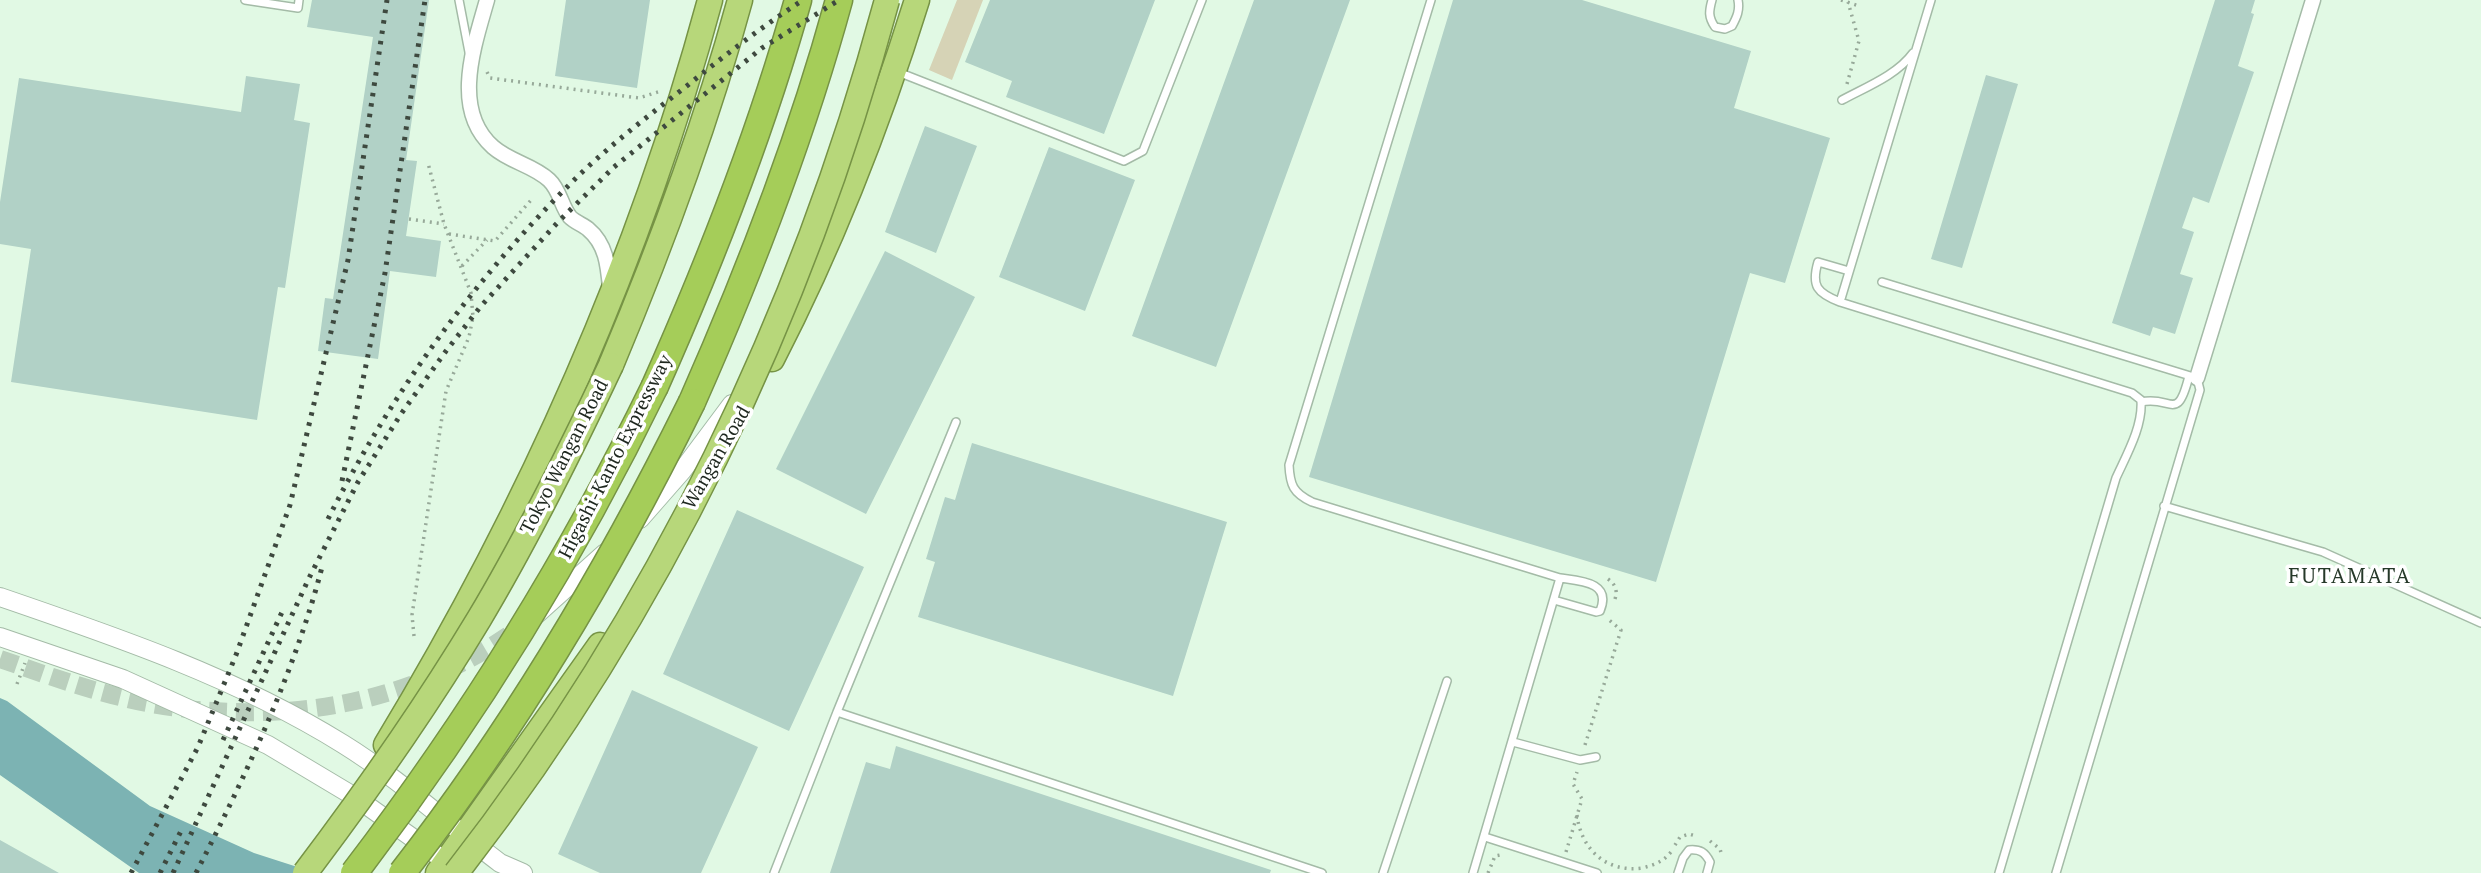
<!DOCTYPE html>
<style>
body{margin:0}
canvas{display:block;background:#e1f9e4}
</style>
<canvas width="2481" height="873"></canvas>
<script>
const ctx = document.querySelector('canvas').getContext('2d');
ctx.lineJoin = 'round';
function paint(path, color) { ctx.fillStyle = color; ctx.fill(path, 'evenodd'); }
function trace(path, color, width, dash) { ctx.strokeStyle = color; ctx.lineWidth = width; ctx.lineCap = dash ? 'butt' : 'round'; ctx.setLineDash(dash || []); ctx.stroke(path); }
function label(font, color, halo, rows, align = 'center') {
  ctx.font = font + ' "PT Serif",serif'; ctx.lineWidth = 7; ctx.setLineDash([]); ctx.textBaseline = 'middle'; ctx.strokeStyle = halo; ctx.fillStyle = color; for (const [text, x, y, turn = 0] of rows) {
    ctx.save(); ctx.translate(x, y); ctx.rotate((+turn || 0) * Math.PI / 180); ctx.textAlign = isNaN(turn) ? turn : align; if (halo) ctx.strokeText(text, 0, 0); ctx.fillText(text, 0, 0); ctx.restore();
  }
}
paint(new Path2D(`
 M957,0H983L952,80L929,70Z`), '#d6d3b6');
paint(new Path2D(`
 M0,698L7,701L150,806L254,853L316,873H139L0,775Z`), '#7cb3b3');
paint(new Path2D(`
 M312,0H429L406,160L417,161L406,236L441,241L436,277L390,271L378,359L318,351L325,298L333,299L373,37L307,27Z
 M566,0H650L637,88L555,76Z
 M990,0H1155L1104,134L1006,97L1012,81L965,62Z
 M1254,0H1350L1216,367L1132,336Z
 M1453,0H1582L1751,51L1734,108L1830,138L1785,283L1750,273L1656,582L1309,477Z
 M2215,0H2255L2251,13L2254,14L2238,66L2254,72L2209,203L2193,197L2182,228L2194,232L2180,274L2193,278L2175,334L2153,327L2150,336L2112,323Z
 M1986,75L2018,84L1962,268L1931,259Z
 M246,76L300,84L294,120L310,123L285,288L278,287L257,420L11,382L31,249L0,244V202L19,78L241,112Z
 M925,126L977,146L936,253L885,232Z
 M1049,147L1135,180L1085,311L999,277Z
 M885,251L975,297L866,514L776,469Z
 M972,443L1227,522L1173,696L918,617L935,562L926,559L945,497L955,500Z
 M737,510L864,567L789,731L663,674Z
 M632,690L758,747L701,873H600L558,854Z
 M896,746L1271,870L1270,873H830L866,762L890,769Z
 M0,840L59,873H0Z`), '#b1d1c6');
trace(new Path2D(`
 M0,659C58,679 118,701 179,708C298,722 410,702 509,635`), '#bacfbd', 18, [18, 9]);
const service = new Path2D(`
 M245,0L298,8L299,0
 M459,0L469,52
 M1431,0L1289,465C1290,485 1293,493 1312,502L1560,578C1581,581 1612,582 1600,611L1596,612L1554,600
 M1712,0C1709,11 1708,17 1715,27L1725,29L1732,26C1737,17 1740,10 1738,0
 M1931,0L1840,302L2132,393L2141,400C2143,426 2127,454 2116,478L1999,873
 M898,72L1124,161L1143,151L1202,0
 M1842,100C1866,87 1897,75 1913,53
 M1882,282L2197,378L2200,390L2056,873
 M1840,302C1817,293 1811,286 1818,262L1849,271
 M2141,402C2172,395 2177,424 2189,376
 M2164,506L2323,552L2481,623
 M837,712L956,422
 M1513,742L1580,760L1596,757
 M1485,837L1597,873
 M774,873L837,712L1322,873
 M1383,873L1447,681
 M1473,873L1560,578
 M1678,873L1683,858L1689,850C1700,849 1705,852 1710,862L1707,873`);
const minor = new Path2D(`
 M487,0C474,46 451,110 493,147C510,162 533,165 549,180C560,190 561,206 570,217C575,222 583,225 588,229C606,244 608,265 610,288
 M2197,378L2313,0`);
const tertiary = new Path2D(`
 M640,519L682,471L732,404
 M0,597C117,637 237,678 343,744C398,778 448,824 500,863L523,873
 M537,614L605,553
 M0,637L123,679L268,745L355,797L455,868`);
const trunk = new Path2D(`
 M772,359C831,245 879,122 917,0
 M611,365C661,246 706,125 740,0
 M386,745C527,512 639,263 710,0
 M438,873L600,645`);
const motorway = new Path2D(`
 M655,386C711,260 761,133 798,0
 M692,402C750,271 801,139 839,0`);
trace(service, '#a4bba7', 10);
trace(minor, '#a4bba7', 17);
trace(tertiary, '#a4bba7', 20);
trace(trunk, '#769345', 27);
trace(motorway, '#769345', 29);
trace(new Path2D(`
 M1841,0L1859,6
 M487,72L490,78L639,98L661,91
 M1847,84L1859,41L1848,2
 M409,219L444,224
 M449,234L495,241L532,199
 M462,266L487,240
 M1608,579C1615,584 1618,590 1615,599
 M414,636L412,615L446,391L469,337L473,317L471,293L444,224L428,163
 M17,684L25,663
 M1585,745L1621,630L1609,620L1610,617
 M1577,815C1581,849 1606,873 1642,868C1654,865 1663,862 1671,852
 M1710,841L1720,849L1722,856
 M1675,845L1680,837L1689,834L1696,836
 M1566,852L1582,799L1573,784L1577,772
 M1488,873L1495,856L1500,855`), '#97a999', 3.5, [2, 5]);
trace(service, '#fff', 7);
trace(minor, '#fff', 14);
trace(tertiary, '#fff', 18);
trace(trunk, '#b7d77a', 24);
trace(motorway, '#a5cd59', 26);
trace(new Path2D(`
 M342,481L385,273L425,0
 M328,519C389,397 473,281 570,184C606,148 647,117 688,85C725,55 763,26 803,0
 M223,740L283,610
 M131,873L198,747L236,655L290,505L348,260L387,0
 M160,873L182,829
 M173,873L309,578L358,482L401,414L446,351L481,306L559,221L614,167L762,48L839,0
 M196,873C245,777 297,667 323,563`), '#3e493f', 5, [3.5, 7]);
const trunkBridge = new Path2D(`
 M305,873C367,791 426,707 479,619C528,537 570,452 611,365
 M456,873C658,614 802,316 887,0`);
const motorwayBridge = new Path2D(`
 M354,873C471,720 571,559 655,386
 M402,873C516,727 610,568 692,402`);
trace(trunkBridge, '#769345', 27, []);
trace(motorwayBridge, '#769345', 29, []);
trace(trunkBridge, '#b7d77a', 24);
trace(motorwayBridge, '#a5cd59', 26);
label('19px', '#1e271f', '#fff', [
 ["Tokyo Wangan Road",565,457,-63],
 ["Higashi-Kanto Expressway",616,457,-63],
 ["Wangan Road",717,458,-60]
]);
ctx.letterSpacing = '2px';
label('21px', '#263929', '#fff', [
 ["FUTAMATA",2350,577]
]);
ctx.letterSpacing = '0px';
</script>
